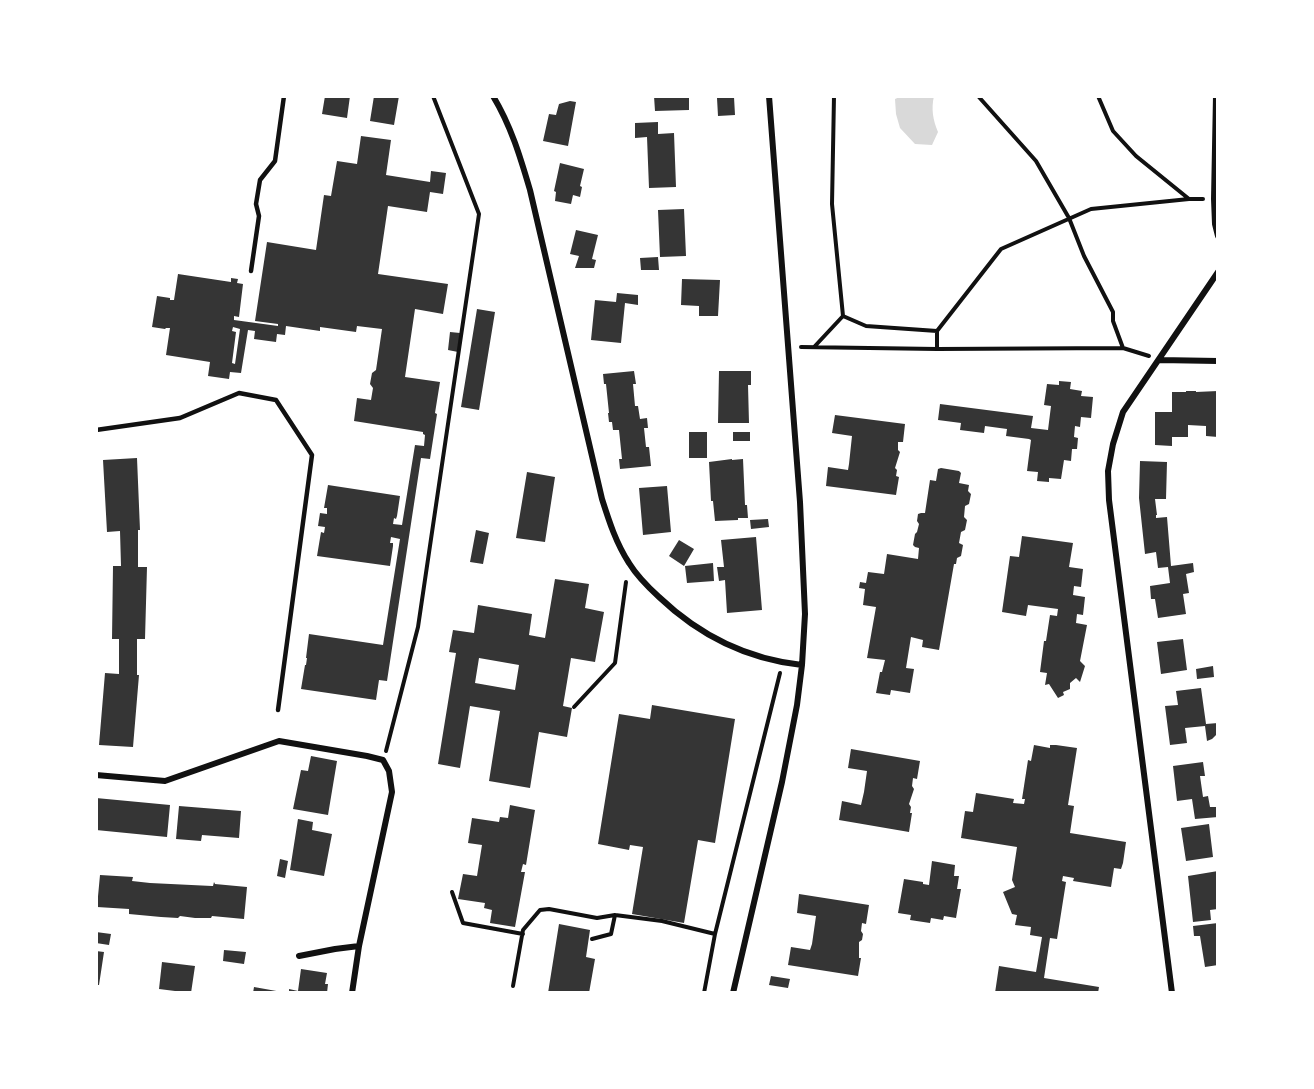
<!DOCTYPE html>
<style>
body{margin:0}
#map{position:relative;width:1314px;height:1089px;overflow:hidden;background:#fff;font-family:Poppins,sans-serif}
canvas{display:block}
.frame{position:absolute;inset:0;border:98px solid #fff;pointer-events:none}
</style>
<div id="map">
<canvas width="1314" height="1089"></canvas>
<div class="frame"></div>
</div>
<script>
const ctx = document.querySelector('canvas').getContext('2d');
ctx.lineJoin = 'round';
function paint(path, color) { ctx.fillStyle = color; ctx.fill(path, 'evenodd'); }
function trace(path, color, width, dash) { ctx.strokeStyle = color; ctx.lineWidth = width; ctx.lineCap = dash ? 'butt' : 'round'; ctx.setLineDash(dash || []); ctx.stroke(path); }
paint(new Path2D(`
 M902,96H934C931,109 933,120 938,132L932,145L915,144L900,128L896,114L895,99Z`), '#d9d9d9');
paint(new Path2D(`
 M325,96H350L347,118L322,114Z
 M374,96H399L394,125L370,121Z
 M654,96H689V110L655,111Z
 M734,97L735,115L718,116L717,98Z
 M570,101L576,102L568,146L543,141L549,114L556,115L559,104Z
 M658,122V134L674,133L676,187L649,188L647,137L635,138V123Z
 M361,136L391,140L386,175L430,182L431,171L446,173L443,194L430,192L427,212L388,206L378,274L448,284L443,314L415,309L405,377L440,382L435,413L437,414L430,459L421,458L387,681L379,680L376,700L301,689L305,665H306L307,658H306L309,634L383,645L400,539L391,537L390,543H393V546L390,566L317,556L321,532L324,533L325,527L318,526L320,513L327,514V508H324L328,485L400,496L397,516L396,519L394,518L393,524L402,525L415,445L424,446L425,435L423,434V432L354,421L357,398L371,400L373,388L370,384L372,373L376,370L382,329L357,326L356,332L320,327V331L286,326L285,335L277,334L276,342L254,339L255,331L248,330L241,373L230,372L229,379L208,376L210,362L166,355L170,328H166L165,329L152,327L157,296L170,298V300H174L178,274L231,282V278L238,279L237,283L243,284L239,317L234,316V320L278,326V324L255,321L267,242L316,250L324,195L331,196L337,161L357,164ZM233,327L240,329L235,364L232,363L236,332L232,331Z
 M560,163L584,169L580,186L582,187L580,197L573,195L571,204L555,201L556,192L554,191Z
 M684,209L686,256L660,257L658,210Z
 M576,230L598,235L592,259L596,260L594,268H575L579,256L570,254Z
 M658,257L659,270H641L640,258Z
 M682,279L720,280L718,316H699V306L681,305Z
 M617,293L638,295V305L625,303L621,343L591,340L595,300L616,302Z
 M477,309L495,312L479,410L461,407Z
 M450,332L460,333L458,352L448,350Z
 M634,371L636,384H633L635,406H638L640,419L647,418L648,428H644L646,447H649L651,466L620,469L619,459H622L619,430H613L612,422H609L608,413H609L606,384H604L603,374Z
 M719,371H751V385H748L749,423H718Z
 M1059,381L1071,382L1070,389L1082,391L1081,396L1093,397L1091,418L1081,417L1080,427L1075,426L1074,437L1078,438L1077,449H1072L1071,461L1064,460L1061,479L1049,478V482L1037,481L1038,472L1027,471L1031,440L1029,439L1006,436L1007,429L985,426L984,433L960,430L961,423L938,420L940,404L1033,416L1031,428L1048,430L1051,406L1044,405L1047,384L1059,385Z
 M1186,391H1196V392L1218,391V437L1206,436V426L1188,425V437H1172V446L1155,445V412H1172V392H1186Z
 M835,415L905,424L903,442H898V450L900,452L895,468L897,470L896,476L899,477L896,495L826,486L828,467L848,470L849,464L852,436L832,433Z
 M689,432H707V458H689Z
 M733,432H750V441H733Z
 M137,458L140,530H138V567H147L145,639H137V675H139L133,747L99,745L105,673L119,674V639H112L113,566H121L120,531L107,532L103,460Z
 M732,459V460L743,459L745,505H747L748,518H738V520L715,521L713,501H711L709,462Z
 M1140,461L1167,462L1166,499H1155L1157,515H1156V518L1167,517L1171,566L1193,563L1194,572L1186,574L1189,593L1183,594L1186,614L1158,618L1155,599H1151L1150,586L1170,583L1168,567L1158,568L1156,552L1145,554L1139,498Z
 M941,468L959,471L961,473L959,483L969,485L968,491L971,494L969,504L965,506L964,517L967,520L965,530L961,532L959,543L963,545L961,556L957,558L956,564H954L939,650L922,647L923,640L911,637L906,668L914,669L910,693L891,690L890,695L876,693L880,672H882L885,660L867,658L876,607L863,605L865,589L859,588L860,582L866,583L868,572L884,574L887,554L918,559L919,548L915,547L913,545L915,534L917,532L919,524L917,521L918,514L921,513H925L930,480L936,481L938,469Z
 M527,472L555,477L545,542L516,538Z
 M667,486L671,532L643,535L639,488Z
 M768,519L769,527L751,529L750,520Z
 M476,530L489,533L483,564L470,562Z
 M1022,536L1073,543L1069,567L1083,569L1081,587L1074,586L1073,595L1085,597L1083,615L1077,614L1076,623L1087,625L1080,661L1085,666L1080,682L1076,678L1070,683V689L1063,692L1064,695L1058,698L1049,684L1045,685L1047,673L1040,672L1044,641H1046L1050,615L1057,616L1058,609L1028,605L1026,616L1002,612L1010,556L1019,557Z
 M756,537L762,610L727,613L725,580L719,581L717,567H724L721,540Z
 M679,540L694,549L684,566L669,556Z
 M713,563L714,581L687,583L685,566Z
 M555,579L589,584L585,608L604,612L595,662L571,658L563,706L572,708L567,737L539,732L530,788L489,781L500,711L470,706L460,768L438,764L456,653L449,652L453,630L474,633L478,605L532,614L529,635L545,638ZM479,658L519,665L515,690L475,683Z
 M1183,639L1187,670L1161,674L1157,642Z
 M1213,666L1214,677L1197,679L1196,669Z
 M1201,688L1206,724L1218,723V733L1212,739L1207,741L1205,726L1185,728L1187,743L1170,745L1165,706L1178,705L1176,691Z
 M652,705L735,719L715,843L698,840L684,923L632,914L643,847L630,845L629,850L598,844L619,714L650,719Z
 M1034,745L1050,748V745H1056L1077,748L1068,805L1074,806L1070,833L1126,842L1123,863L1121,869L1114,868L1111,887L1073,881L1074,878L1063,876L1062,881L1066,882L1057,939L1050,938L1044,978L1099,987L1098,993H995L999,966L1036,972L1042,937L1030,935L1031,927L1015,925L1017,915L1012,914L1003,892L1015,887L1012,880L1017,847L961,838L965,811L973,812L976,793L1014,799L1013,803L1024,804L1025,799H1022L1028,760L1031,761Z
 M851,749L920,761L917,779L913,778L912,786L914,789L909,804L911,807L910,813H912L909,832L839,820L842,801L861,805L864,792L867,771L848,768Z
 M311,756L337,761L328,815L293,809L301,770L308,771Z
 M1203,762L1205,776H1200L1203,797L1208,796L1210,807H1217L1218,817L1195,819L1192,799L1177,801L1173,766Z
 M96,798L170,805L167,837L96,830Z
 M510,805L535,810L526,865L523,864L521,872H525L515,927L490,923L492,910L484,908L485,903L458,899L463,874L477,876L482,845L468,843L472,818L499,822L500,817L508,818Z
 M179,806L241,811L239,838L202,835L201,841L176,839Z
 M298,819L313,822L312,830L332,834L324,876L290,870Z
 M1209,824L1213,857L1186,861L1181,828Z
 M280,859L288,861L285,878L277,876Z
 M932,861L955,865L954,876H959L957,889H961L956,918L944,916L943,920L931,918L930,923L910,920L911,915L898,913L904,879L923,882V884L929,885Z
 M1218,871V909L1210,910L1211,920L1193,922L1188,876Z
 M100,875L133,877L132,881L150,883L212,886H213L214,882L215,884L247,887L244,919L212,916L211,918H195L180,916L178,918L161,917L129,914V909L97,907Z
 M799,894L869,905L866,924L862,923L861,931L863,934L862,940L859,942V958H861L858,976L788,965L791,947L810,950L812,944L816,916L797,913Z
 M1218,923V965L1205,967L1200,936H1194L1193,926Z
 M559,924L590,930L586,957L595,959L589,993H548Z
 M96,932L111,934L109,945L96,943Z
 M224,950L246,952L244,964L223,961Z
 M96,951L104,952L99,985H96Z
 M162,962L195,966L191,993L159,989Z
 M301,969L327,973L325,984H328L327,993H289V989L298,991Z
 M771,976L790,979L788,988L769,985Z
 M254,987L282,992V993H253Z`), '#353535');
trace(new Path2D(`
 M978,96L1036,161L1069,218L1084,256L1113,312V321L1123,348
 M1098,96L1113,131L1136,156L1189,199H1203
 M843,316L866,326L937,331L1001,249L1091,209L1189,199
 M937,331V349
 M815,346L843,316L832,204L834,96
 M801,347L937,349L1123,348L1149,356
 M574,707L615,663L626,582
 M386,751L418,627L479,214L433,96
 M452,892L463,923L523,934
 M592,939L611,934L615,915
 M513,986L523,930L540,910L549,909L597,918L615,915L662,921L715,934
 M704,993L715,934L780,673`), '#111', 4);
trace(new Path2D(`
 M251,271L259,216L256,204L260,180L275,161L284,96
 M96,430L180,418L239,393L276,400L312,455L278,710`), '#111', 4.5);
trace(new Path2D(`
 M493,96C511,126 520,156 530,190L602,499C609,521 616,543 629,563C637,576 648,587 659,597C700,636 746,659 802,665
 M1216,96L1214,199L1215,224L1218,236
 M1159,360L1218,361
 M96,775L165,781L279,741L367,756L383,760L389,771L392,792L359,946L352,993
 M299,956L335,949L359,946
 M733,993L782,782L797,705L802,665L805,614L800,502L769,96
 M1172,993L1109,500L1108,471L1113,444L1123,412L1218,272`), '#111', 6);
</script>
